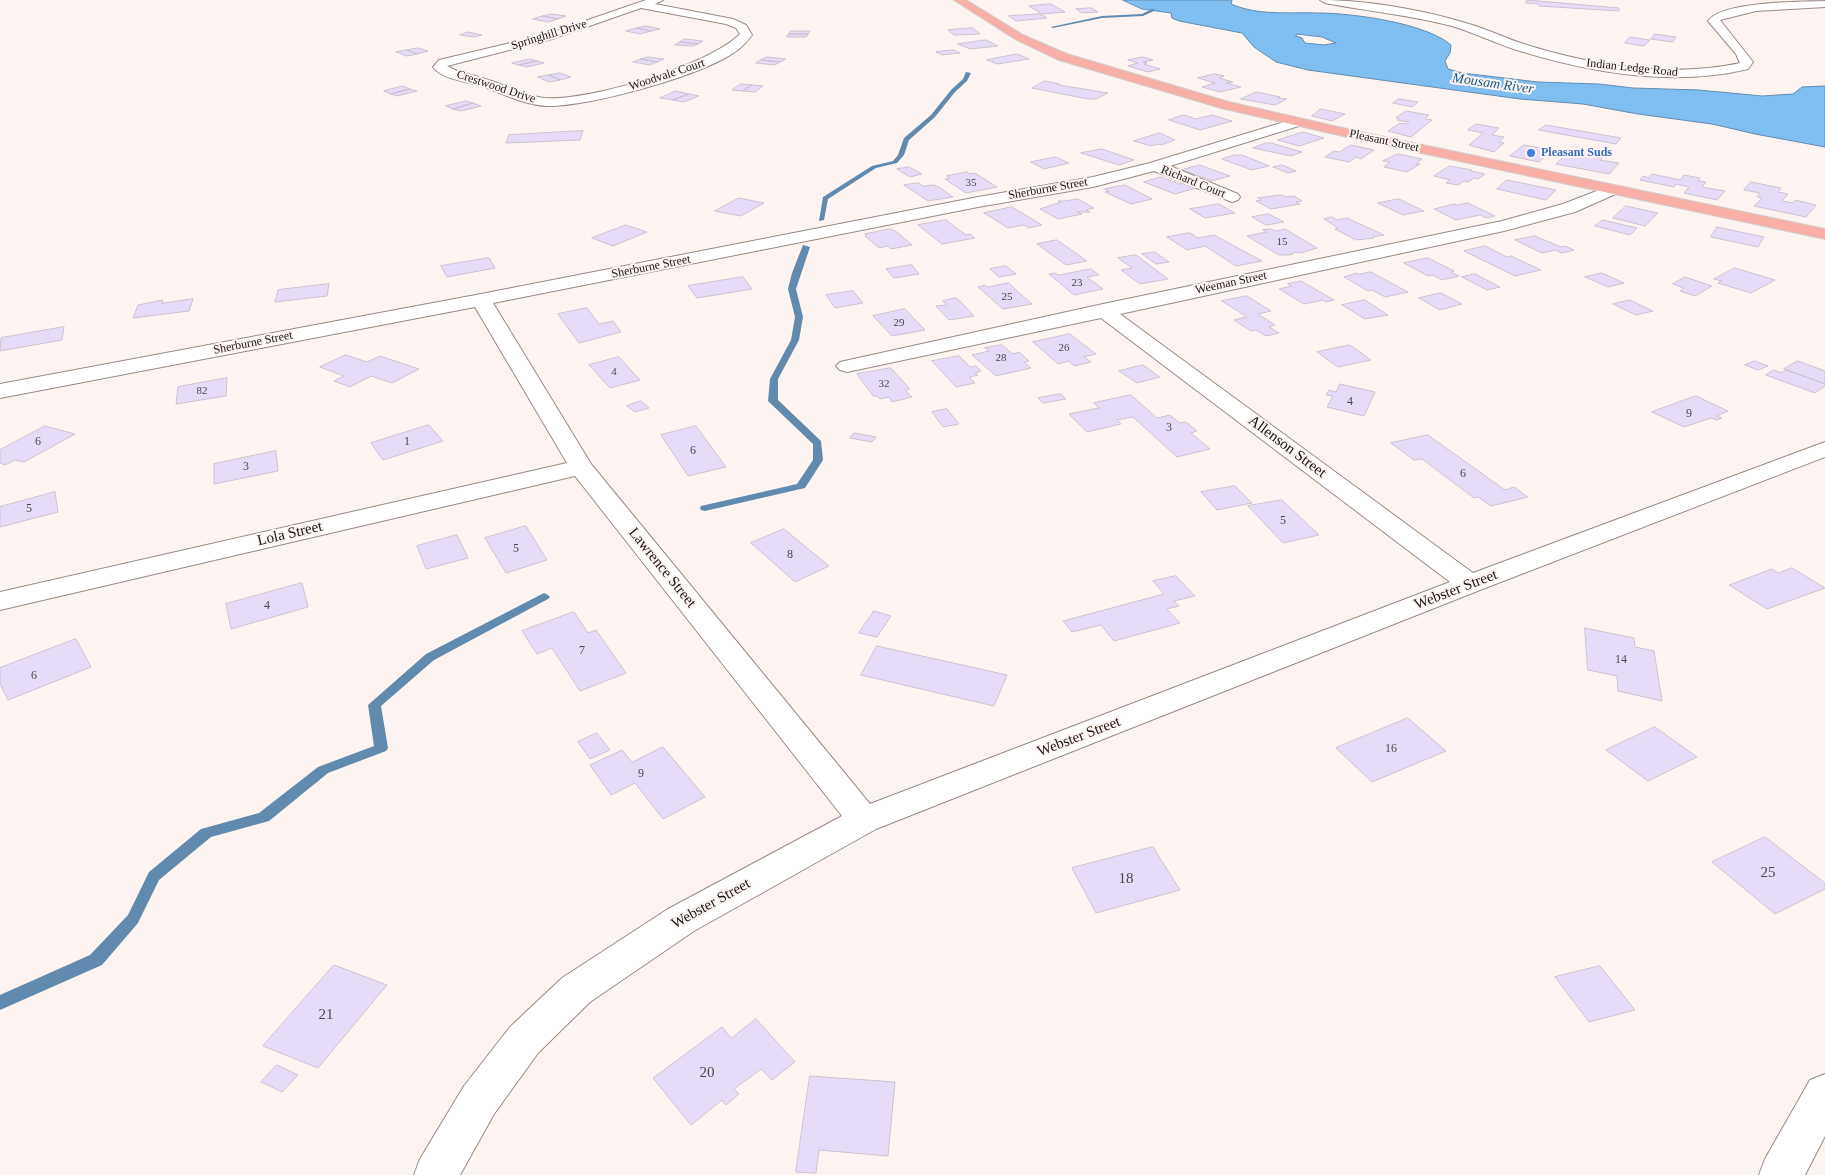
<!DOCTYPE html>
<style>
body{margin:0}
canvas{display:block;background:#fdf4f1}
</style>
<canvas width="1825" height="1175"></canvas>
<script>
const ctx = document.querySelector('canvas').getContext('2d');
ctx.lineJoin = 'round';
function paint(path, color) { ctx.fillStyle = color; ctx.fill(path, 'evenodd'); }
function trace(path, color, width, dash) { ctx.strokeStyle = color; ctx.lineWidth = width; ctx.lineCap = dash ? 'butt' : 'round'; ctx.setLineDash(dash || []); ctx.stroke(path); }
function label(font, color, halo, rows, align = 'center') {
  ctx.font = font + ' Georgia,serif'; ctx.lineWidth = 4; ctx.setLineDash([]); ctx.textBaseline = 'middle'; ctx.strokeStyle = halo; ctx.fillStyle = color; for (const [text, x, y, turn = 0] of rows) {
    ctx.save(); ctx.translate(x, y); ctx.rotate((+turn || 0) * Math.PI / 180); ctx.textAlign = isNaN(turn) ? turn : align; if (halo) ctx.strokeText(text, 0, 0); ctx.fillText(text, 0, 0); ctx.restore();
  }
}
const water = new Path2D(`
 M1123,0H1232L1231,4C1259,16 1289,12 1318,13C1352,13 1426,23 1451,45L1450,53L1445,61L1448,69L1462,73L1538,82L1599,84L1633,88L1699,90L1762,96L1793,94L1802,87L1825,86V147L1755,134L1712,124L1638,114L1583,104L1520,99L1308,70L1276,62L1254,47L1242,33L1179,21L1172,18L1171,13L1142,9ZM1297,34L1322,37L1336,43L1324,45L1305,43L1302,38L1296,36Z`);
paint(water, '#7fbef0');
trace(water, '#618bae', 1);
paint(new Path2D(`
 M1152,9L1156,10L1143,16L1102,18L1053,28L1051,27L1102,16L1142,14Z
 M966,72L971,73L967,81L955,92L935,117L909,140L904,155L897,163L876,168L828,199L824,220L819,221L823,197L872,166L893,161L898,155L904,138L931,115L951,90L963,79Z
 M803,245L810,247L796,289L803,317L799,340L778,379V400L821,441L823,460L805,488L705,511L701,510L700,508L701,506L797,484L813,460V444L768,401L770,379L791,340L795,317L788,289L792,273Z
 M544,593L548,595L550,597L548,599L434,660L381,706L388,748L386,751L328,773L269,821L211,837L159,880L138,923L102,965L0,1010V995L90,955L128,915L149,872L201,829L259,813L318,767L374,746L368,705L426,654Z`), '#618bae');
const building = new Path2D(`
 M1527,0L1619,8V11L1539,6V4L1526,3Z
 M1051,4L1065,12L1042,14L1029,6Z
 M1092,8L1098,12L1082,13L1076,9Z
 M551,14L566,16L558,19L543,16Z
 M1040,14L1047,18L1016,21L1009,16Z
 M543,16L558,19L548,22L533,19Z
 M646,26L660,29L651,31L637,28Z
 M637,28L651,31L640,34L626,31Z
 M973,28L980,34L954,35L948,30Z
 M791,31H810L808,34H789Z
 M468,32L482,35L474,37L460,35Z
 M789,34H808L806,37H787Z
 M1655,34L1676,37L1673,42L1651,39Z
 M1630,37L1650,40L1644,46L1625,43Z
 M685,39L703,41L698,44L680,42Z
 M986,40L998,46L970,49L958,44Z
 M680,42L698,44L692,46L675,45Z
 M418,48L428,51L417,54L407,50Z
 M407,50L417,54L406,56L396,52Z
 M954,50L960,53L942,55L936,52Z
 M1017,54L1029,59L997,64L987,60Z
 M648,57L664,59L657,62L641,59Z
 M767,57L786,59L780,62L761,60Z
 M1143,57L1153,60L1143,62L1147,63L1144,64L1160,69L1148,72L1128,66L1138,63L1128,60Z
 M530,59L537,61L519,65L512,63Z
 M641,59L657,62L650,65L633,62Z
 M761,60L780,62L775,65L756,63Z
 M537,61L544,63L527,67L519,65Z
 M560,73L571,77L560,80L549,75Z
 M1215,74L1224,76L1219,78L1233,82L1226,83L1241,87L1220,92L1202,87L1215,83L1198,78Z
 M549,75L560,80L549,82L538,77Z
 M1045,81L1060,84L1059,85L1108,93L1096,99H1088L1032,88Z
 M741,84L752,85L743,91L732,90Z
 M752,85L763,86L755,92L743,91Z
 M403,86L410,89L391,94L384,91Z
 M410,89L417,91L397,96L391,94Z
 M676,91L689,94L673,100L660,98Z
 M1257,92L1280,97L1278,98L1287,99L1275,105L1241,99Z
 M689,94L699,96L684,102L673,100Z
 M1399,99L1418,102L1412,107L1393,103Z
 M466,101L473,103L453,109L446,106Z
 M473,103L481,106L461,111L453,109Z
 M1321,109L1345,114L1332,121L1312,116Z
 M1406,111L1429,115L1425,119L1432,120L1411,137L1388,131L1400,123L1406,124L1409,122L1397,120L1399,118H1396Z
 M1184,115L1196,119L1212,115L1232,121L1200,130L1169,120Z
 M1476,124L1499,128L1492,135L1504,137L1499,142L1504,143L1494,152L1469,145L1483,133L1468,130Z
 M1546,125L1621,138L1616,144L1539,130Z
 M583,131L580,140L506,143L509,135Z
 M1303,132L1324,138L1299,146L1278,140Z
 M1160,133L1175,140L1161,145L1158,144L1151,146L1134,141Z
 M1266,143H1271L1302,152L1291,156L1253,148Z
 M1351,145L1374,150L1361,159L1356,157L1349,162L1325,157L1334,151L1339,152Z
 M1524,145L1552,150L1539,162L1510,156Z
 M1577,148L1606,154L1600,160L1619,163L1609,174L1556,164L1571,150H1575Z
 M1102,149L1134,160L1119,165L1081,153Z
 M1398,154L1422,159L1416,164H1420L1407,172L1384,167L1390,162L1383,161Z
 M1235,155H1242L1269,166L1252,170L1222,159Z
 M1056,157L1069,163L1044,169L1031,162Z
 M1200,165L1230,176L1212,181L1182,170Z
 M1282,165L1296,171L1288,173L1273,167Z
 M1450,166L1472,170L1471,171L1485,174L1478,179L1474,178L1468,182L1464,181L1458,185L1446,183L1450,180L1434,176Z
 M909,167L922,174L910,177L897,169Z
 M967,172L970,174L975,173L997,187L966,193L945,179L950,178L947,176Z
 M1652,174L1680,180L1684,175L1700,178L1698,181L1706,182L1702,187L1725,191L1717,200L1684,193L1689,187L1676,184L1674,187L1640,180L1643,176L1649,178Z
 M1161,177L1179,184L1187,182L1200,187L1175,194L1144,182Z
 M1507,180L1556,190L1546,200L1497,189Z
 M1751,182L1781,188L1778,192L1788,194L1782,201L1793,203L1795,200L1816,205L1806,217L1754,206L1762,198L1757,197L1760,193L1744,190Z
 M919,183L923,186L933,185L939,187L953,197L928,201L904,185Z
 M1125,185L1152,199L1131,204L1105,192L1109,191L1105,189Z
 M1282,195L1286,197L1294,196L1302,201L1296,202L1300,204L1271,209L1256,201L1262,200L1258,198Z
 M739,198L764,203L741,216L715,211Z
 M1078,199L1094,208L1086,210L1090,212H1077L1082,214L1058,219L1040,209L1061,202L1058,201H1065Z
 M1399,199L1424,211L1403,215L1378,203Z
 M1468,203L1495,216L1486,218L1480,215L1456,220L1434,209L1454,204L1457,205Z
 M1219,204L1235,213L1205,218L1190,209Z
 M1626,206L1658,213L1645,226L1613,218Z
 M1012,207L1042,225L1029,228L1024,225L1008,228L984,213Z
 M1269,214L1284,222L1266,225L1252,217Z
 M1332,217L1337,220L1347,218L1384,235L1373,237L1374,238L1356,240L1335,229L1338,228L1324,219Z
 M946,220L966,235L970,234L975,238L942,244L918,225Z
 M1603,220L1637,228L1630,235L1595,226Z
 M626,225L647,232L613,246L592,238Z
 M1717,227L1764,237L1758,247L1711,237Z
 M891,229L897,232L912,245L891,249L888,246L879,248L865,236L867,235L865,234Z
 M1271,229L1276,231L1285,229L1317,248L1301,253L1293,252V254L1288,255H1279L1247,236L1267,232L1263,230Z
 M1190,233L1198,238L1214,235L1262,261L1236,266L1205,246L1187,250L1167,237Z
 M1535,236L1561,247L1565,246L1574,250L1562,253L1555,250L1542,253L1515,240Z
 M1057,240L1087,261L1066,265L1037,244Z
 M1485,246L1507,257L1511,256L1541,270L1515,276L1464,251Z
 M1155,252L1169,262L1156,264L1142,254Z
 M1136,255L1168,279L1140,284L1121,270L1132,268L1118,258Z
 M489,258L495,268L447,277L441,266Z
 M1428,258L1454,271L1451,272L1459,276L1442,280L1433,275L1428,276L1404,263Z
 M912,265L919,274L894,278L886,269Z
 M1006,266L1016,274L999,277L990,269Z
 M1735,268L1775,280L1751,293L1718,283L1722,281L1714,279Z
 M1091,269L1099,275L1087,277L1103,289L1074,295L1049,274L1055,273L1058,275Z
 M1371,272L1408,292L1385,297L1372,290L1368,291L1344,277L1357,273L1359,274Z
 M1602,273L1624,283L1608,287L1585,277Z
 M1475,274L1500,287L1487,290L1462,277Z
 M743,277L752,289L697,298L688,286Z
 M1685,277L1712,286L1695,296L1680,291L1684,288L1673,284Z
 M1301,281L1334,300L1326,302L1323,300L1304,304L1279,289L1292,286L1288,284Z
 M1009,283L1016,290L1032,304L1003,309L978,287L985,285L987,287Z
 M329,284L327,296L275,302L278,290Z
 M853,291L863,303L835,308L826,295Z
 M1441,293L1462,304L1440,310L1419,298Z
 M1247,296L1271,311L1258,314L1275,325L1269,327L1279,333L1266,336L1256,330L1251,331L1234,320L1247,317L1222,301Z
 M956,298L962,303L974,316L949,320L936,306L947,305L943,301Z
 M193,299L189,311L133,318L138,305L163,300L162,303Z
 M1365,300L1388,315L1365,319L1342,305Z
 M1630,300L1653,311L1636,315L1613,304Z
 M587,308L599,324L613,321L621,332L579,343L558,314Z
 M905,309L925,330L892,336L873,316Z
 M64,327L62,340L0,351L1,338Z
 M1070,334L1096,354L1084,357L1091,362L1074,366L1069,361L1058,364L1033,342Z
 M1002,345L1013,354L1019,352L1029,361L1024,362L1031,368L996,376L972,355L989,351L985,348Z
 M1350,345L1371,360L1338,367L1317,352Z
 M346,355L367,362L380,356L419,369L392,383L371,376L350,387L334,381L344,376L320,367Z
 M959,356L970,367L976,366L981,371L975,373L978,375L969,377L975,383L956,387L932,361Z
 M619,357L640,380L610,388L589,365Z
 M1755,361L1768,366L1758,370L1745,365Z
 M1798,361L1825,371V384L1784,369Z
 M1143,365L1160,377L1137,383L1119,371Z
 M891,368L910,389L905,390L912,397L892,402L889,397L880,399L877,396H873L857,374Z
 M1774,370L1781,373L1787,370L1825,384V386L1815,393L1766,375Z
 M227,378L226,396L176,404L178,387Z
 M1340,384L1375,392L1364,416L1327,407L1333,396L1326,395L1329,390L1336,392Z
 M1061,394L1066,399L1043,403L1038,398Z
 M1131,395L1157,418L1170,415L1180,423L1186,422L1197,431L1191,433L1210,449L1177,457L1133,417L1117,420L1121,424L1087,432L1069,414L1099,408L1094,403Z
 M1696,396L1728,411L1716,416L1722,418L1717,420L1711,418L1684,427L1652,412Z
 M641,401L649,408L635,412L627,406Z
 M947,409L959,424L943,427L932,412Z
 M429,425L443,441L383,460L371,443Z
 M45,426L75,434L24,462L15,460L5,465L0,463V450Z
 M696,426L726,467L688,476L661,435Z
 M854,433L876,437L872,442L850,438Z
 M1428,435L1505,490L1514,487L1528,497L1491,506L1478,497L1474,498L1422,459L1414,460L1391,443Z
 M276,451L278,471L214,484V464Z
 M1235,486L1252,503L1217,510L1201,492Z
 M55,492L58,512L0,527V507Z
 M1282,500L1319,535L1283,543L1248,506Z
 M526,526L547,560L506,573L485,538Z
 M784,529L829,566L795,582L751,543Z
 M457,535L468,558L426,569L417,546Z
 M1792,568L1825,588L1767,609L1729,585L1772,569L1778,573Z
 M1176,576L1195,596L1174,601L1179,606L1167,609L1180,623L1114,641L1101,625L1072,632L1063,621L1164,594L1153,581Z
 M302,583L308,607L231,629L226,604Z
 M874,611L891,616L877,637L859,633Z
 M574,612L588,633L596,630L626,673L580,691L552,648L537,654L522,631Z
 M1585,628L1634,638L1635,647L1654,651L1662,701L1618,691L1617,676L1588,670Z
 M76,639L91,667L8,700L0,684V668Z
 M877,646L1007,675L994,706L861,675Z
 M1408,718L1446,751L1372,782L1336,748Z
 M1655,727L1697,757L1648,781L1606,750Z
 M597,733L610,750L590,759L578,742Z
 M663,747L705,797L663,819L635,783L611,795L590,765L622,750L632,762Z
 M1765,837L1825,883V889L1775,914L1712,862Z
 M1153,847L1180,890L1096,913L1072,868Z
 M334,965L387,985L318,1068L263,1046Z
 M1600,966L1635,1010L1589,1022L1555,977Z
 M756,1019L795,1062L772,1080L761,1069L734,1089L739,1094L726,1105L722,1100L691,1125L653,1078L722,1027L731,1038Z
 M277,1065L298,1075L282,1092L261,1082Z
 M810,1076L895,1082L888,1156L819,1150L816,1173L796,1172Z`);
paint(building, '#e7dcf7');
trace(building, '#c9c3d0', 1);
const minor = new Path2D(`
 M646,0H663L655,4L733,19L746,25L752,35C748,40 744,45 739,49C707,75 588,107 547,106C523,105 500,92 478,85C464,81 442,79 433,67L439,60L544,35ZM641,8L726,24L736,28L740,34C710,65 587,102 544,98C528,96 512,88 497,83C484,78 470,75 457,71L447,66L552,39Z
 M1320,0C1367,0 1424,10 1469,24C1490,30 1509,40 1530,46C1596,66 1671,78 1740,63L1736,54L1708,21C1722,1 1801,2 1825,1V7L1756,11L1720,20L1753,62L1748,69C1674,87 1592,73 1520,51C1497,44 1475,33 1452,26C1410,15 1367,11 1325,3Z
 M1297,118L1302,119L1304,122L1302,125L1170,166L1238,194L1240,197L1238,200L1232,202L1154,171L1093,187L978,207L493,303L591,464L870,804L1450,582L1101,318L847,372L840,370L836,366L840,362L1103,304L1502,221L1563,204L1612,185L1618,187L1620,190L1618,193L1575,212L1504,231L1120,314L1473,573L1825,442V457L1480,590L876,829L694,931L590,1002L538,1053L494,1114L460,1175H414L420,1159L464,1086L510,1027L562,978L668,909L842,816L575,476L0,610V592L567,463L475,307L0,398V384L481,294L978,197L1093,177L1150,163Z
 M1825,1074V1136L1805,1175H1759L1765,1159L1810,1080Z`);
const major = new Path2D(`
 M954,0H966L1023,35L1067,54L1229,102L1356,131L1825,229V239L1356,139L1221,108L1059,60L1015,39Z`);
trace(minor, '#988a85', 2);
trace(major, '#d1d0d0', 2);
paint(minor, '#fff');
paint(major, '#f7afa8');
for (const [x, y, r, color] of [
 [1531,153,5,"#3f7fe0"]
]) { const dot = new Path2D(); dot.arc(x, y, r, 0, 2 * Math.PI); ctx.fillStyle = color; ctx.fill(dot); trace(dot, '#fdf4f1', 2); }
label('11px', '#4d464c', null, [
 ["35",971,183],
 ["15",1282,242],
 ["23",1077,283],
 ["25",1007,297],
 ["29",899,323],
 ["26",1064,348],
 ["28",1001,358],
 ["4",614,372],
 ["32",884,384],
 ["82",202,391]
]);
label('12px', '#1a1413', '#fdf4f1', [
 ["Springhill Drive",549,35,-17],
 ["Indian Ledge Road",1632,68,6],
 ["Woodvale Court",667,75,-18],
 ["Crestwood Drive",496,87,18],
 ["Pleasant Street",1384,141,12],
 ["Richard Court",1193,182,22],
 ["Sherburne Street",1048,189,-10],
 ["Sherburne Street",651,267,-11],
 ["Weeman Street",1231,283,-12],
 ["Sherburne Street",253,343,-11]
]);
label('bold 12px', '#366cbe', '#fdf4f1', [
 ["Pleasant Suds",1541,153]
], 'left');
label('12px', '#4d464c', null, [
 ["4",1350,402],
 ["9",1689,414],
 ["3",1169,428],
 ["6",38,442],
 ["1",407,442],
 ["6",693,451],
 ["3",246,467],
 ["6",1463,474],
 ["5",29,509],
 ["5",1283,521],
 ["5",516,549],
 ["8",790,555],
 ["4",267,606],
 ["7",582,651],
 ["14",1621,660],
 ["6",34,676],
 ["16",1391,749],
 ["9",641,774]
]);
label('italic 14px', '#145b8a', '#fdf4f1', [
 ["Mousam River",1493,84,8]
]);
label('15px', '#1a1413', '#fdf4f1', [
 ["Allenson Street",1287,447,37],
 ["Lola Street",290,534,-13],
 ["Lawrence Street",662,568,51],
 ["Webster Street",1456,590,-21],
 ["Webster Street",1079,737,-21],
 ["Webster Street",711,904,-29]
]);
label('15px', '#4d464c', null, [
 ["25",1768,873],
 ["18",1126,879],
 ["21",326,1015],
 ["20",707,1073]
]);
</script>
